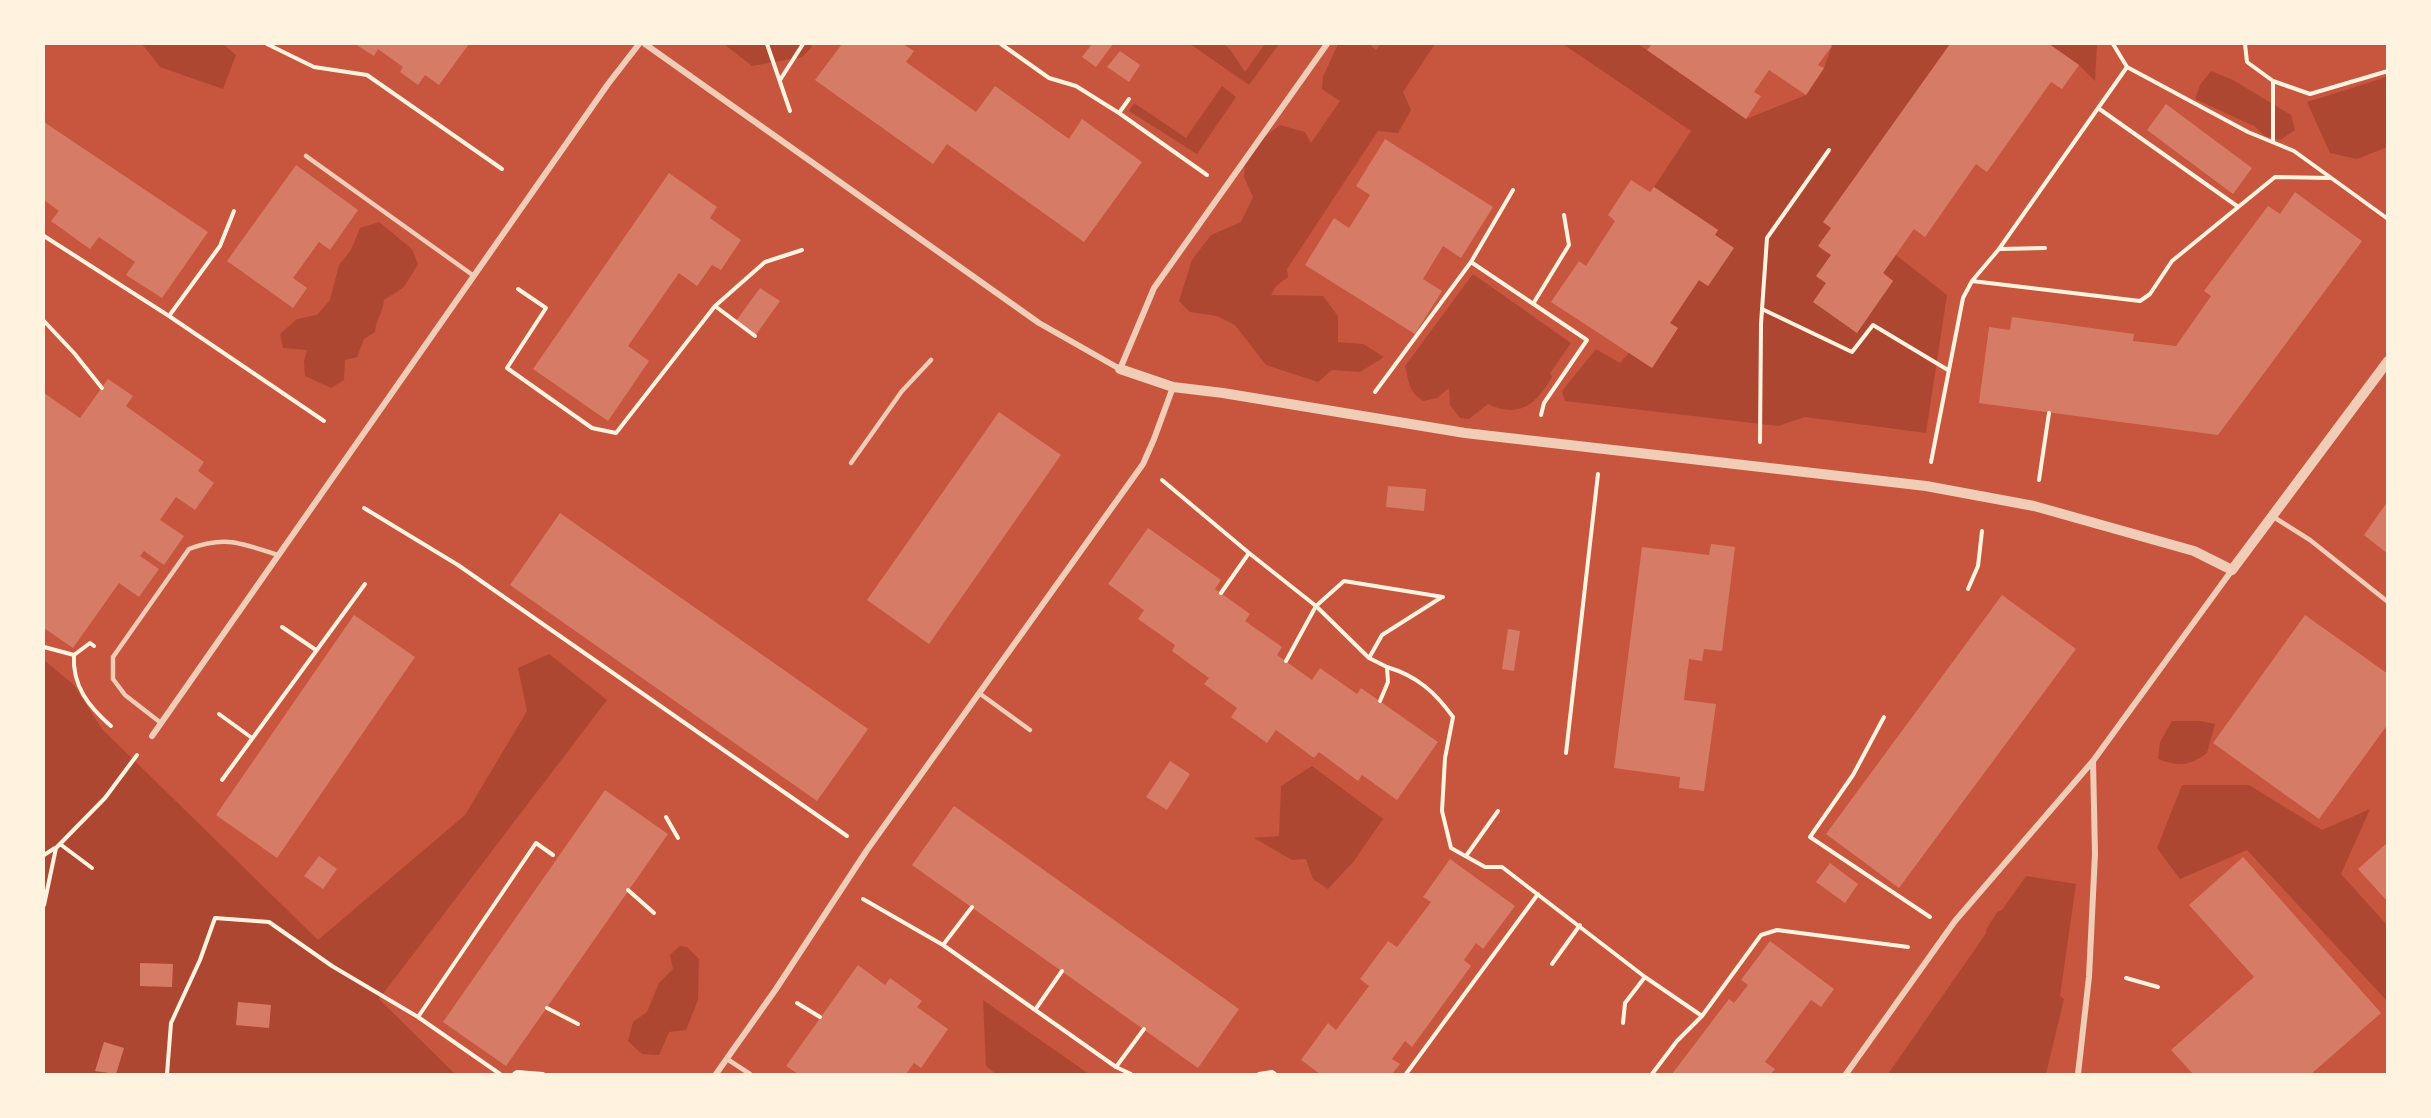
<!DOCTYPE html>
<style>
body{margin:0}
#map{position:relative;width:2431px;height:1118px;overflow:hidden;background:#c8553d;font-family:"Space Grotesk",sans-serif}
canvas{display:block}
.frame{position:absolute;inset:0;border:45px solid #fff3e0;pointer-events:none}
</style>
<div id="map">
<canvas width="2431" height="1118"></canvas>
<div class="frame"></div>
</div>
<script>
const ctx = document.querySelector('canvas').getContext('2d');
ctx.lineJoin = 'round';
function paint(path, color) { ctx.fillStyle = color; ctx.fill(path, 'evenodd'); }
function trace(path, color, width, dash) { ctx.strokeStyle = color; ctx.lineWidth = width; ctx.lineCap = dash ? 'butt' : 'round'; ctx.setLineDash(dash || []); ctx.stroke(path); }
paint(new Path2D(`
 M142,44H223L236,55L223,89L160,67Z
 M724,44H810L812,47L802,57L752,66Z
 M1190,44C1230,43 1223,38 1245,72L1265,44H1279L1249,85Z
 M1338,44H1369L1376,50L1381,44H1435L1403,92L1411,110L1398,133L1378,131L1287,269L1288,277L1276,286L1271,295L1323,296L1338,316V342L1363,344L1384,357L1360,372L1332,370L1318,382L1266,365L1235,325L1217,316L1190,312L1179,301L1192,260L1211,235L1241,222L1253,197L1244,177L1246,152L1280,125L1305,132L1311,143L1340,101L1322,89L1323,77Z
 M1563,44H1638L1746,119L1806,95L1824,68L1832,46L1828,44H1950L1824,222L1831,228L1818,246L1831,255L1817,277L1826,283L1857,332L1893,281L1883,273L1896,255L1947,295L1926,433L1805,417L1778,426L1565,401L1562,391L1596,349L1620,363L1629,353L1652,368L1678,328L1670,323L1699,280L1708,286L1734,248L1715,235L1718,230L1654,187L1691,131Z
 M2049,44H2097L2095,81L2079,65Z
 M2211,71L2233,80L2291,115L2295,130L2280,140L2265,136L2254,126L2195,99L2200,85Z
 M2387,77V147L2357,159L2330,153L2307,102Z
 M1222,86L1236,97L1197,154L1129,111L1134,103L1186,138Z
 M379,222L412,249L418,264L404,287L384,300C383,313 376,319 375,332L364,339L357,357L345,360L344,380L331,388L305,376L304,361L307,350L283,348L280,334L297,319L317,315L330,300L339,265L351,250L360,228Z
 M1473,274L1571,343L1550,373L1552,377C1536,404 1520,419 1488,404L1469,419L1460,418L1450,405L1449,388L1437,398L1423,401C1408,391 1409,381 1405,366Z
 M549,654L607,700L379,999L455,1074H44V660L74,685L102,729L318,940L465,815L527,711L518,668Z
 M2172,721H2200L2215,724L2207,753C2189,766 2179,767 2158,759L2160,742Z
 M1312,766L1383,819L1354,861L1328,889L1313,879L1306,859L1292,860L1254,838L1279,836L1281,786Z
 M2182,785H2249L2322,830L2370,809L2341,874L2387,925V1001L2247,850L2180,879L2157,848Z
 M2026,876L2076,884L2060,996L2064,999L2046,1074H1888L1987,932L1986,930L1997,912L2002,910Z
 M680,946L687,947L699,959L698,1000L686,1030L669,1032L659,1055L642,1054L628,1041L633,1022L647,1012L659,983L673,969L670,955Z
 M983,1000L1089,1074H996L986,1066Z`), '#ae4732');
paint(new Path2D(`
 M355,44H469L439,85L425,75L418,85L400,72L403,67L378,49L374,56Z
 M842,44H903L914,51L906,62L976,112L995,86L1069,139L1082,119L1142,162L1084,242L947,144L933,164L815,80Z
 M1092,44H1113L1096,67L1082,57Z
 M1652,44H1828L1832,46L1818,65L1824,68L1806,95L1769,70L1754,92L1761,96L1746,119L1647,50Z
 M1950,44H2049L2079,65L2062,89L2051,82L1987,172L1976,164L1925,237L1914,229L1883,273L1893,281L1857,333L1813,302L1826,283L1816,276L1831,255L1818,246L1831,228L1823,222Z
 M1120,51L1140,65L1129,82L1107,67Z
 M2166,104L2252,168L2233,194L2147,130Z
 M44,122L208,232L162,298L126,275L135,262L99,237L90,249L51,221L59,211L44,200Z
 M1385,139L1493,207L1461,258L1443,246L1423,279L1442,291L1415,334L1305,265L1334,218L1349,228L1370,195L1356,186Z
 M296,165L358,210L330,250L319,242L293,278L307,288L293,308L227,261Z
 M669,173L717,207L710,218L741,240L721,270L712,265L697,286L679,273L628,346L649,361L608,421L533,369Z
 M1631,180L1650,192L1654,187L1718,230L1715,235L1734,248L1708,286L1699,280L1670,323L1678,328L1652,368L1551,302L1579,261L1586,266L1615,221L1608,215Z
 M2295,192L2362,241L2218,435L1979,403L1989,327L2010,330L2012,317L2134,334L2133,341L2176,346L2211,296L2204,291L2268,206L2280,214Z
 M760,288L780,301L755,336L736,321Z
 M108,379L133,396L126,406L204,462L198,471L214,483L195,510L176,497L160,520L184,536L164,565L144,551L140,556L159,569L139,597L119,583L73,648L44,628V393L80,418Z
 M999,412L1061,455L929,644L867,600Z
 M1388,486L1426,489L1424,511L1386,507Z
 M2388,501V554L2364,535Z
 M560,513L868,729L817,801L510,585Z
 M1148,528L1221,580L1215,589L1250,614L1245,621L1282,647L1277,655L1312,680L1320,668L1357,694L1361,688L1438,742L1397,800L1362,775L1358,781L1319,752L1314,758L1276,730L1267,743L1231,717L1237,708L1204,684L1209,678L1172,651L1175,645L1138,619L1144,610L1108,584Z
 M1711,544L1735,547L1722,651L1704,649L1702,661L1689,659L1684,700L1716,704L1704,791L1679,788L1680,777L1614,768L1642,547L1709,555Z
 M2002,595L2076,649L1899,888L1826,834Z
 M354,615L415,657L277,858L216,815Z
 M2305,615L2388,674V724L2319,819L2213,743Z
 M1508,629L1520,631L1514,671L1502,669Z
 M1170,761L1190,774L1167,810L1146,797Z
 M605,790L668,834L506,1066L443,1022Z
 M954,806L1239,1009L1198,1068L912,865Z
 M2388,842V902L2358,869Z
 M319,856L337,869L323,889L304,876Z
 M2243,857L2381,1013L2311,1074H2193L2171,1050L2254,977L2189,905Z
 M1450,859L1515,906L1483,949L1476,943L1464,960L1471,966L1412,1047L1405,1041L1392,1059L1400,1064L1392,1074H1320L1301,1060L1328,1023L1336,1030L1369,986L1360,979L1388,941L1397,947L1431,902L1423,897Z
 M1830,863L1858,884L1845,903L1816,882Z
 M1770,941L1834,989L1821,1007L1811,1000L1765,1062L1775,1069L1771,1074H1672L1729,999L1734,1003L1748,985L1741,980Z
 M140,963L173,964L172,987L140,986Z
 M858,965L885,985L890,978L922,1001L917,1007L948,1029L921,1068L914,1063L906,1074H798L786,1066Z
 M238,1002L271,1005L269,1028L236,1025Z
 M104,1042L124,1048L116,1074L95,1071Z`), '#d67c66');
trace(new Path2D(`
 M267,44L314,67L367,75L502,169
 M767,44L790,111
 M1001,44L1049,78L1076,86L1119,113
 M2113,44L2127,67
 M2245,44L2247,62L2273,81L2310,94L2388,71
 M780,80L803,44
 M2273,81V142
 M1129,99L1119,113L1207,175
 M2098,108L2237,206
 M44,236L169,316L324,421
 M2000,249L2045,248
 M1471,262L1587,340L1544,403L1541,415
 M1972,281L2140,301L2150,294L2172,261L2275,177L2330,178
 M518,289L546,308L507,368L592,428L616,433L715,306
 M1533,304L1569,245L1564,215
 M1762,309L1852,352L1873,325L1948,370
 M169,316L220,246L234,211
 M44,321L74,353L102,388
 M755,336L715,306L765,262L802,250
 M1375,392L1471,262L1513,190
 M1760,442L1761,324L1767,238L1829,150
 M1931,462L1963,298L1972,281L1999,249L2127,67L2248,132L2294,151L2388,219
 M1162,480L1249,553L1316,606L1369,658L1387,667L1388,682L1380,701
 M2039,480L2049,413
 M364,508L458,565L847,836
 M1968,589L1978,566L1982,531
 M1221,593L1249,553
 M282,627L316,650
 M44,647L74,655L90,643L94,646
 M74,655C72,686 89,707 111,726
 M1369,658L1382,635L1442,597
 M1286,661L1316,606L1344,581L1443,597
 M1387,667C1417,676 1435,692 1453,717L1445,758L1442,811L1451,848L1485,867H1502L1645,977L1702,1016
 M219,714L252,738
 M1884,717L1853,775L1810,837L1930,917
 M1566,753L1598,474
 M222,780L365,584
 M666,817L678,838
 M60,844L92,868
 M44,855L55,848
 M1466,856L1498,811
 M628,890L654,913
 M863,899L943,945L1116,1067L1144,1029
 M44,905L56,848L105,798L137,755
 M943,945L972,907
 M1552,964L1580,925
 M2126,978L2158,987
 M797,1003L820,1017
 M547,1008L578,1024
 M1035,1010L1062,971
 M1623,1023L1625,1003L1645,977
 M1116,1067L1131,1074
 M167,1074L171,1023L200,960L215,918L269,922L332,966L418,1017
 M500,1074L418,1017L536,843L553,855
 M514,1074L517,1072L543,1074
 M1259,1074L1272,1072L1275,1074
 M1406,1074L1538,894
 M1652,1074L1677,1041L1702,1016L1761,935L1777,930L1908,947`), '#fff3e0', 4);
trace(new Path2D(`
 M306,156L474,276
 M851,463L902,391L931,360
 M2272,516L2310,540L2388,602
 M979,693L1030,730
 M161,723L125,695L113,679V657L189,549C227,535 242,544 278,555
 M727,1059L750,1074`), '#f1ccb7', 4.5);
trace(new Path2D(`
 M645,44L1039,323L1120,369L1154,288L1327,44
 M152,736L608,84L639,44
 M716,1074L776,989L867,850L1143,464L1154,439L1173,387
 M1846,1074L1955,921L2093,761L2232,570
 M2078,1074L2089,977L2095,854L2093,761`), '#f1ccb7', 6);
trace(new Path2D(`
 M1120,369L1173,387L1223,393L1465,433L1926,486L2034,506L2194,551L2232,570L2388,361`), '#f1ccb7', 10);
</script>
